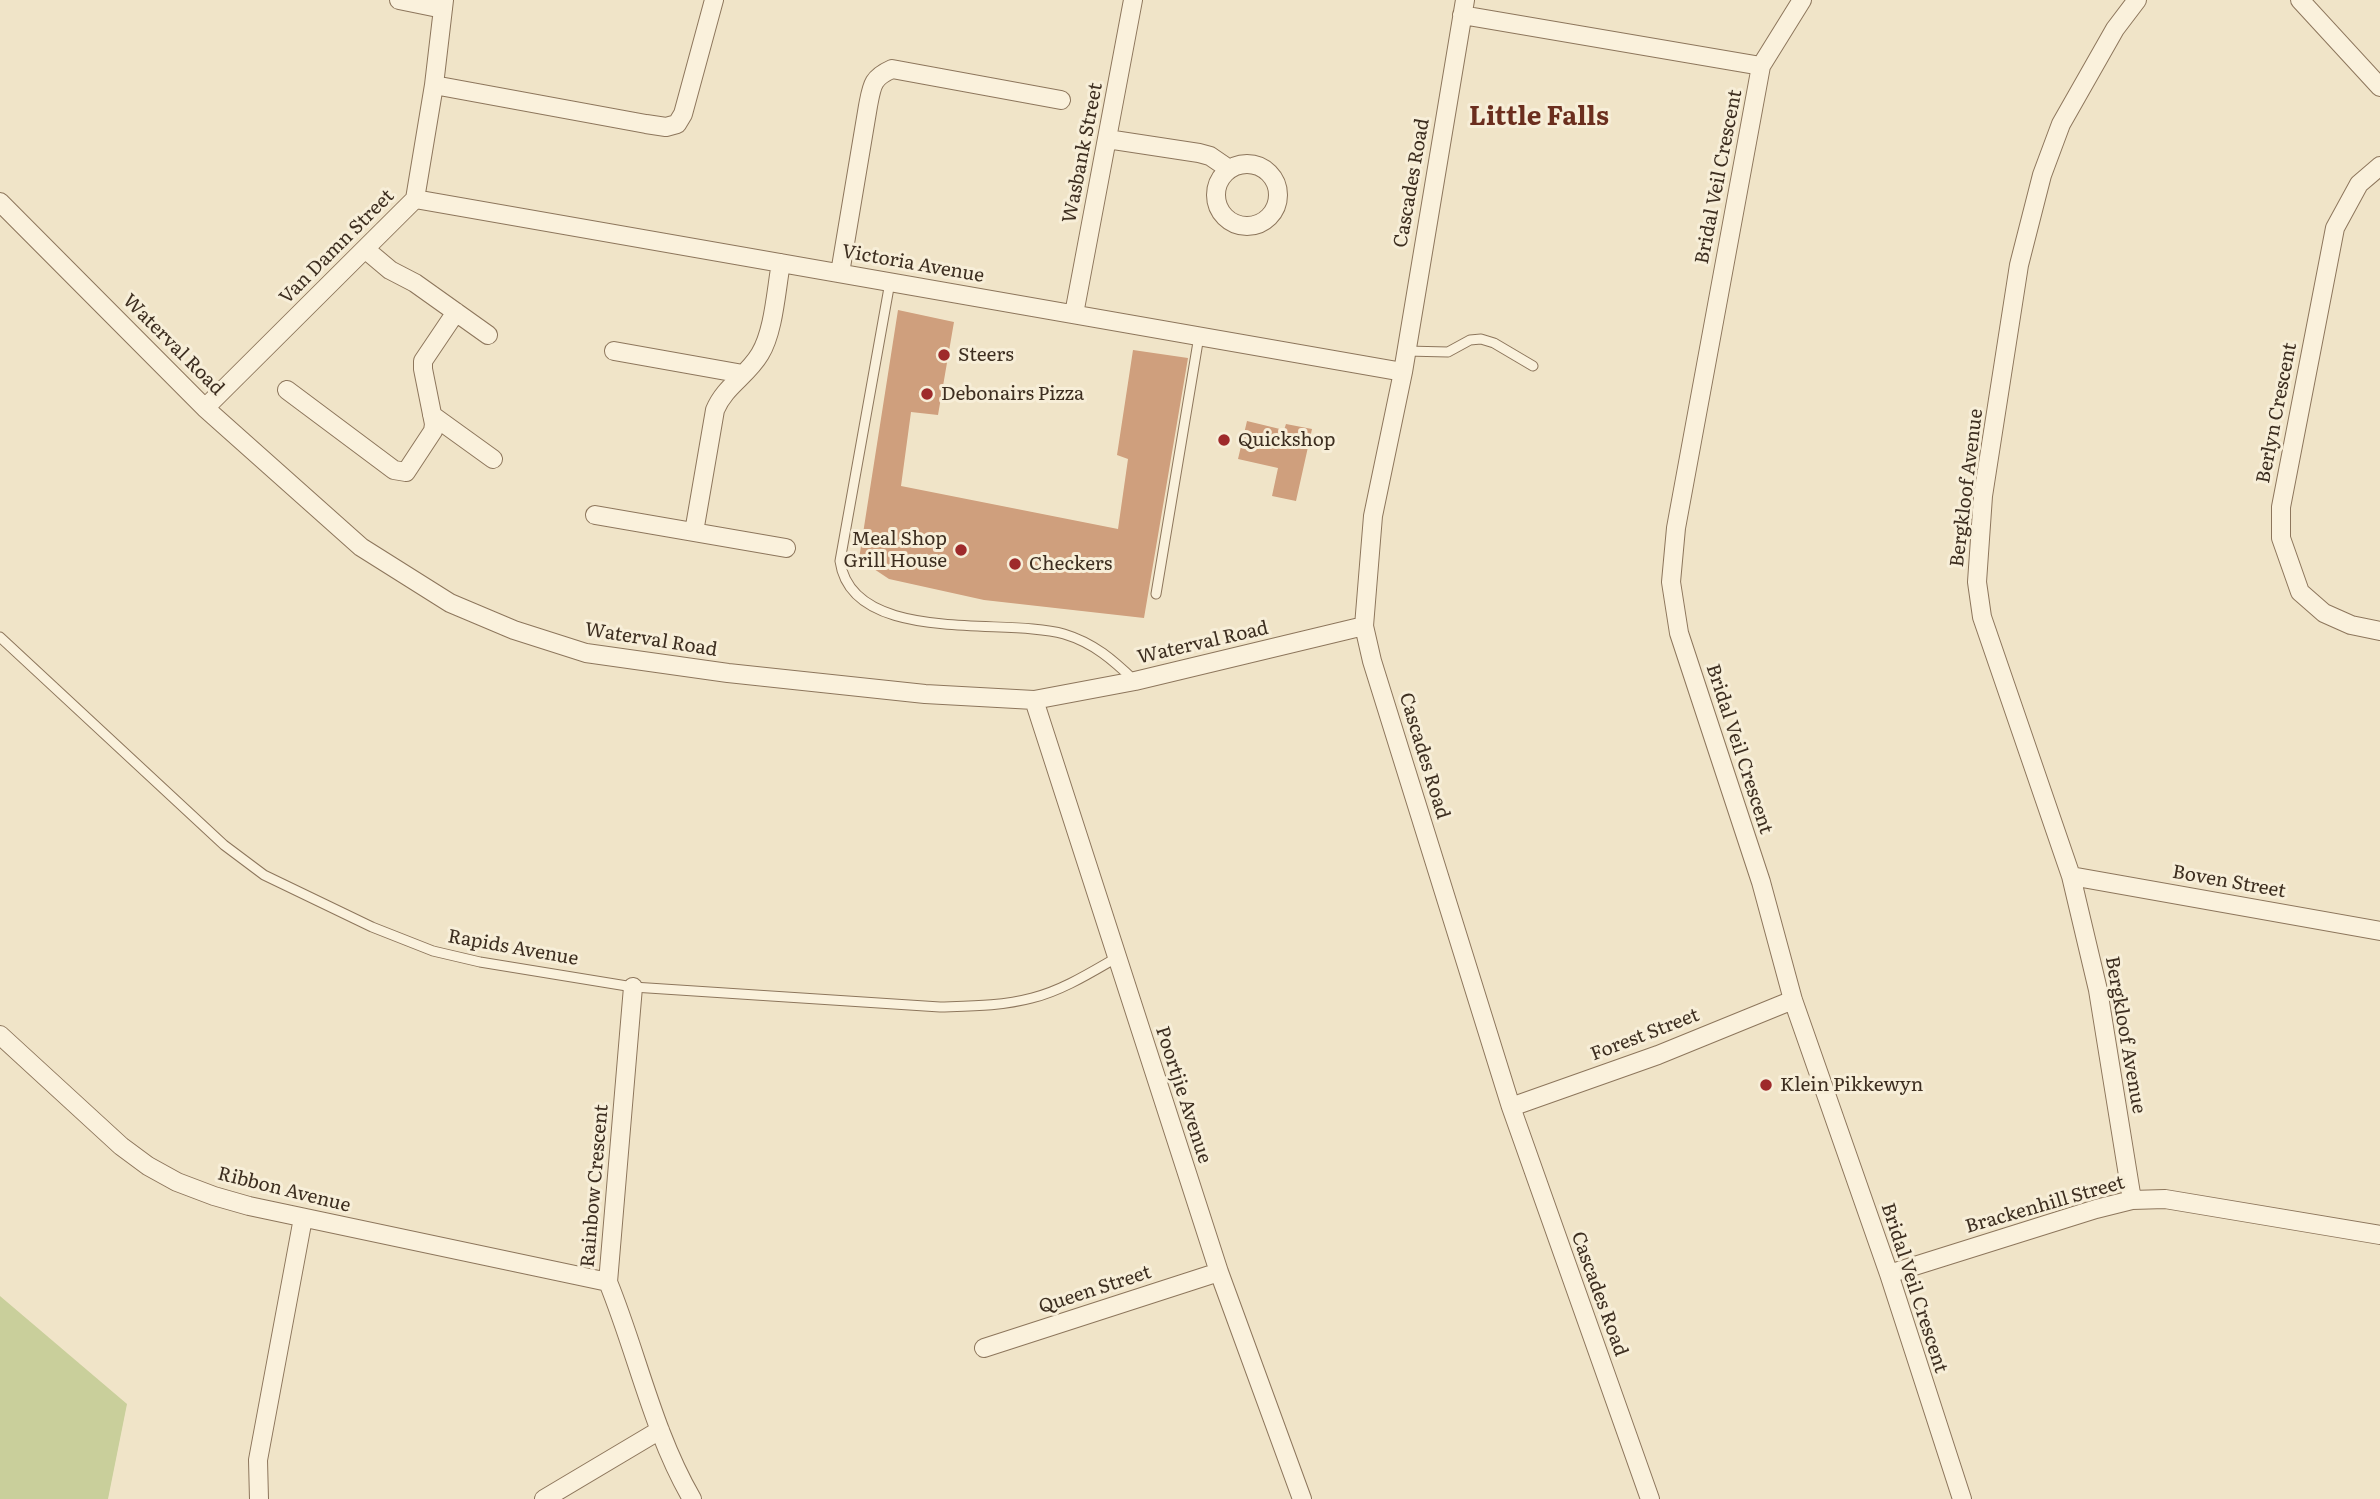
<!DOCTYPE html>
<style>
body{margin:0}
canvas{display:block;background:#f0e4c8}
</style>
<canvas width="2380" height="1499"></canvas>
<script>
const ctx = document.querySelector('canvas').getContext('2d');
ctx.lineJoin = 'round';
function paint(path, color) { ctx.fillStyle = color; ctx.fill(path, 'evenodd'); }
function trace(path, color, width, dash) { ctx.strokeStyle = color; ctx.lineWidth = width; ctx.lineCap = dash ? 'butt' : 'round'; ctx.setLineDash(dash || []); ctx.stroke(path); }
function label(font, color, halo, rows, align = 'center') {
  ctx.font = font + ' Literata,serif'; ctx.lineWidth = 6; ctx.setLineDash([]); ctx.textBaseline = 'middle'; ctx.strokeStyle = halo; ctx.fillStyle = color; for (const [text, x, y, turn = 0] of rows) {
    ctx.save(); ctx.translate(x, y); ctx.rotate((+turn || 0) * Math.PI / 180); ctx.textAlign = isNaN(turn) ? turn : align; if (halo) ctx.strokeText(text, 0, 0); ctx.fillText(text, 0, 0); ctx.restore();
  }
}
paint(new Path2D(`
 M0,1296L127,1404L108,1499H0Z`), '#c9cf9b');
paint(new Path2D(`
 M898,310L954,322L938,415L911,412L901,486L1118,529L1128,459L1117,455L1133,350L1188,358L1144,618L984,600L889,579L859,559Z
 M1247,421L1284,430L1286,424L1312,429L1296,501L1272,496L1278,468L1238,459Z`), '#cf9f7d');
const service = new Path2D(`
 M890,282L840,561C852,646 1005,617 1064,634C1094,643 1113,660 1135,681
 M1406,351L1448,352L1470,340L1481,339L1494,343L1533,366
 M1156,594L1199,336
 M0,637L224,845L264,875L372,927L433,951L480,962L633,987L940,1007C970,1006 1002,1006 1032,998C1061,991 1090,973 1116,958`);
const minor = new Path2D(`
 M399,0L443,9
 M1465,0L1403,372L1373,516L1364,626L1372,661L1511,1107L1650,1499
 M1802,0L1761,66L1676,528L1671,582L1679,633L1761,882L1793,1000L1889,1274L1962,1499
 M2300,0L2380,87
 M1462,15L1761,66
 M434,85L646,124L666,127L677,124L683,114L714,0
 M1107,139L1199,153L1210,156L1229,169
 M1216 195a31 31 0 1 1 62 0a31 31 0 1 1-62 0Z
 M2380,166L2359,184L2335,228L2281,507V538L2300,592L2324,613L2351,625L2380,631
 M415,199L1403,372
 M0,202L205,408L361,547L450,603L514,630L586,653L728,673L925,694L1034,700L1135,681L1364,626
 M365,249L390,270L415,283L488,335
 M840,273L868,106C872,85 872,78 892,69L1061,100
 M1074,314L1133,0
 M614,351L743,374
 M287,390L394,470L406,472L433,431L434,424L423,369V361L456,312
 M205,408L415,199L434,85L444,0
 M432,415L493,459
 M595,515L786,548
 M694,532L715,410C725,386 747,376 760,354C774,331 776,290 781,263
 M1034,700L1219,1272L1302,1499
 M2071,876L2380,931
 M633,987L608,1282C637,1353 653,1432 692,1499
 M0,1035L121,1146L148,1166L177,1182L214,1196L249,1206L608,1282
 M1511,1107L1658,1055L1793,1000
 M2132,1200L2098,990L2071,876L1982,617L1977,582L1983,496L2019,265L2042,175L2061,124L2115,29L2137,0
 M1889,1274L2096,1209L2132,1200L2165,1199L2380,1235
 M984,1348L1219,1272
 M259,1499L258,1460L303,1218
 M544,1499L660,1430`);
trace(service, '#8d765c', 11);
trace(minor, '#8d765c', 20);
trace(service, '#faf1dc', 9);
trace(minor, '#faf1dc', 18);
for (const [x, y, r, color] of [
 [944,355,7,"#9e2a2b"],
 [927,394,7,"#9e2a2b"],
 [1224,440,7,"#9e2a2b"],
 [961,550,7,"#9e2a2b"],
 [1015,564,7,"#9e2a2b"],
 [1766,1085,7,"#9e2a2b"]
]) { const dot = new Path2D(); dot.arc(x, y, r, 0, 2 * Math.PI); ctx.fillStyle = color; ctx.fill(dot); trace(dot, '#f7eed8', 2.5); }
label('19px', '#3d2e20', '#f7eed8', [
 ["Wasbank Street",1083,153,-79],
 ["Bridal Veil Crescent",1719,177,-79],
 ["Cascades Road",1412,183,-80],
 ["Van Damn Street",337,247,-45],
 ["Victoria Avenue",913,264,10],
 ["Waterval Road",173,345,45],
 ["Berlyn Crescent",2277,413,-79],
 ["Bergkloof Avenue",1967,488,-83],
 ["Waterval Road",651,640,9],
 ["Waterval Road",1203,643,-13],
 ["Bridal Veil Crescent",1739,749,72],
 ["Cascades Road",1424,756,73],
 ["Boven Street",2229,882,10],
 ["Rapids Avenue",513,948,10],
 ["Forest Street",1645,1035,-21],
 ["Bergkloof Avenue",2125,1035,80],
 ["Poortjie Avenue",1183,1095,72],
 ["Rainbow Crescent",595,1186,-85],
 ["Ribbon Avenue",284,1190,14],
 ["Brackenhill Street",2045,1205,-16],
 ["Bridal Veil Crescent",1914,1288,72],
 ["Queen Street",1095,1290,-18],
 ["Cascades Road",1599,1294,70]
]);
label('19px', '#3d2e20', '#f7eed8', [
 ["Steers",958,355],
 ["Debonairs Pizza",941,394],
 ["Quickshop",1238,440],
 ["Meal Shop",947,539,"right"],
 ["Grill House",947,561,"right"],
 ["Checkers",1029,564],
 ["Klein Pikkewyn",1780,1085]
], 'left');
label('bold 26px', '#6b2e1e', '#f7eed8', [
 ["Little Falls",1539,117]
]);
</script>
